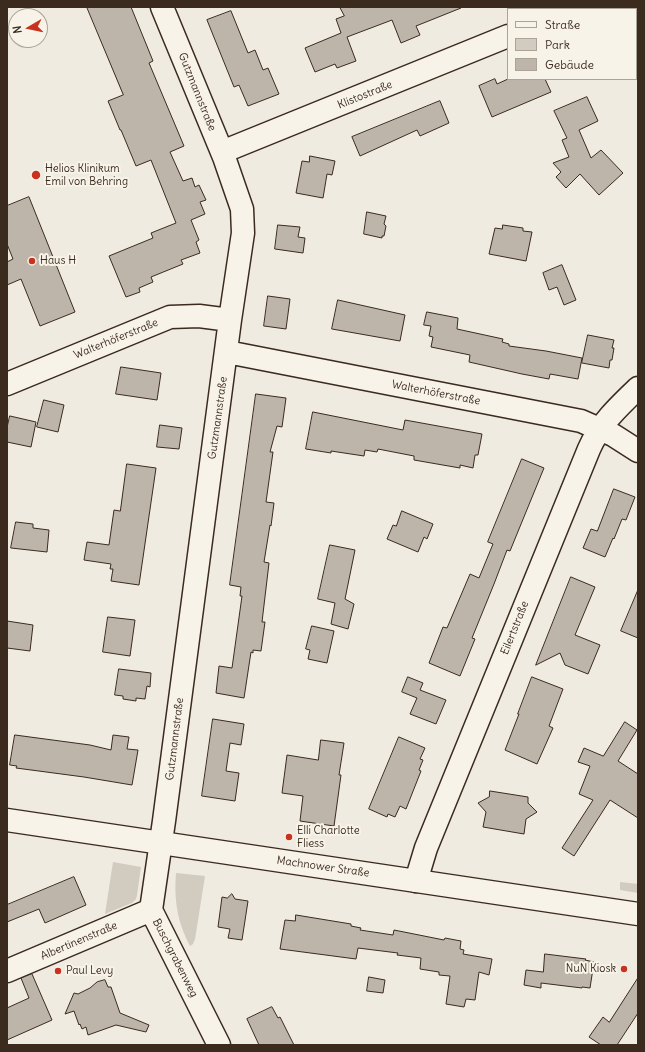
<!DOCTYPE html>
<meta charset="utf-8">
<style>
body{margin:0}
#map{position:relative;width:645px;height:1052px;overflow:hidden;background:#efebe0;font-family:Delius,sans-serif}
canvas{display:block}
.frame{position:absolute;inset:0;border:8px solid #3b2a1e;pointer-events:none}
.legend{position:absolute;left:507px;top:8px;width:130px;height:72px;box-sizing:border-box;background:#f7f3e8;border:1px solid #aca397;margin:0;padding:5px 7px;list-style:none;font-size:12px;color:#3b2a1e}
.legend li{display:flex;align-items:center;gap:8px;height:20px}
.legend b{width:20px;border:1px solid #aca397}
.north{position:absolute;left:8px;top:8px;width:40px;height:40px;box-sizing:border-box;background:#f7f3e8;border:1px solid #aca397;border-radius:50%;rotate:261deg;font-size:11px;font-weight:700;line-height:16px;text-align:center;color:#3b2a1e}
.north::after{content:'';display:block;margin:auto;width:14px;height:18px;background:#c8321e;clip-path:polygon(50% 0,100% 100%,50% 72%,0 100%)}
</style>
<div id="map">
<canvas width="645" height="1052"></canvas>
<div class="frame"></div>
<ul class="legend">
<li><b style="height:5px;background:#f7f3e8"></b>Straße</li>
<li><b style="height:11px;background:#d1cbc0"></b>Park</li>
<li><b style="height:11px;background:#bdb5aa"></b>Gebäude</li>
</ul>
<div class="north">N</div>
</div>
<script>
const ctx = document.querySelector('canvas').getContext('2d');
ctx.lineJoin = 'round';
function paint(path, color) { ctx.fillStyle = color; ctx.fill(path, 'evenodd'); }
function trace(path, color, width, dash) { ctx.strokeStyle = color; ctx.lineWidth = width; ctx.lineCap = dash ? 'butt' : 'round'; ctx.setLineDash(dash || []); ctx.stroke(path); }
function label(font, color, halo, rows, align = 'center') {
  ctx.font = font + ' Delius,sans-serif'; ctx.lineWidth = 4; ctx.setLineDash([]); ctx.textBaseline = 'middle'; ctx.strokeStyle = halo; ctx.fillStyle = color; for (const [text, x, y, turn = 0] of rows) {
    ctx.save(); ctx.translate(x, y); ctx.rotate((+turn || 0) * Math.PI / 180); ctx.textAlign = isNaN(turn) ? turn : align; if (halo) ctx.strokeText(text, 0, 0); ctx.fillText(text, 0, 0); ctx.restore();
  }
}
paint(new Path2D(`
 M113,862L141,867L137,895L136,899L132,903L105,914Z
 M176,873L205,876L195,939L193,944L190,946C177,921 174,900 176,873Z
 M620,882L638,884V893L620,890Z`), '#d1cbc0');
const building = new Path2D(`
 M87,7H131L153,61L149,63L184,146L170,152L183,181L192,178L195,187L199,185L206,200L200,202L205,214L191,220L199,240L196,242L200,253L181,260L183,264L151,277L153,282L139,288L140,292L126,297L109,256L153,238L151,233L176,223L151,160L136,166L121,130H120L108,101L123,95Z
 M340,7H461V8L416,26L420,35L401,43L392,20L347,37L356,61L337,68L335,64L315,72L305,48L341,33L336,19L344,16Z
 M231,11L248,53L255,50L263,70L268,68L279,94L248,106L239,85L234,87L207,20Z
 M495,79L497,84L508,79H545L551,92L492,117L479,86Z
 M587,97L598,121L579,130L591,158L601,150L623,173L599,195L580,174L566,188L556,177L561,172L553,163L569,157L562,140L567,138L554,111Z
 M440,101L449,123L420,136L417,130L360,156L352,137Z
 M310,156L335,161L332,175L327,174L323,198L296,193L302,161L309,162Z
 M29,197L75,312L40,326L21,279L7,285V262L13,259L7,244V206Z
 M367,212L386,216L384,224L386,226L384,236H382V238L364,234Z
 M278,225L300,227L298,237L305,238L303,253L275,249Z
 M503,225L523,228V231L532,232L526,261L489,254L495,228L502,229Z
 M562,265L576,300L564,305L557,287L549,290L543,273Z
 M268,296L290,299L286,329L264,326Z
 M338,300L405,315L400,341L332,329Z
 M427,312L458,318L457,329L503,339L502,342L509,344V346L546,351L582,358L578,379L550,374L549,379L522,374L469,362L470,355L431,347L433,337L429,336L431,326L424,325Z
 M588,335L614,340L612,348H614L612,360H610L609,368L582,363Z
 M121,367L161,373L157,400L116,394Z
 M256,394L286,398L282,427L277,426L270,452H273L266,502L274,503L271,526L270,525L264,562L269,563L262,622H265L261,651L253,650V653L251,652L244,698L216,693L219,666L232,668L242,596H240L241,587L230,585Z
 M44,400L64,405L58,432L37,427Z
 M313,412L403,430L405,420L482,434L478,455H475L473,468L460,465V468L414,460V456L378,449L377,452L365,450L364,456L331,451V453L306,449Z
 M10,416L36,422L31,447L7,442V428Z
 M160,425L182,428L179,449L157,447Z
 M522,459L544,468L510,551L507,550L494,584L472,638L475,639L460,676L429,663L443,627L447,628L470,574L479,578L493,544L488,542Z
 M127,464L156,468L139,585L111,581L113,569H110L111,564L84,560L87,542L109,545L114,510L120,511Z
 M614,489L635,497L626,520L622,519L614,539L613,538L605,557L583,548L591,529L597,531Z
 M402,511L433,524L427,539L424,537L418,552L387,539L393,525L396,526Z
 M16,522L33,524V528L49,530L47,552L11,548Z
 M330,545L355,550L345,599L354,604L348,629L331,624L335,603L318,599Z
 M571,577L595,587L575,635L600,645L588,674L565,665L560,653L536,665Z
 M638,590V638L621,631Z
 M108,617L135,620L130,656L103,652Z
 M7,621L33,625L30,651L7,648Z
 M312,626L334,631L327,663L308,659L310,650L306,649Z
 M119,669L151,673L150,687L147,686L145,699L136,698V701L123,699V696L115,695Z
 M408,677L423,683L420,690L446,700L436,724L410,714L417,698L402,692Z
 M532,677L563,689L549,726L553,728L537,764L505,750L519,714H518Z
 M213,719L244,724L241,745L230,743L226,771L239,773L235,801L202,796Z
 M625,722L637,730L618,761L638,774V818L610,800L574,856L562,848L593,800L579,794L590,766L578,762L584,748L603,756Z
 M15,735L90,745L111,750L113,735L129,737L127,749L138,750L132,785L84,777L16,768L17,766L10,765Z
 M399,737L425,748L420,759L423,760L419,770L421,771L406,809L400,806L395,817L388,814L387,817L369,809Z
 M321,740L344,743L339,775H341L334,826L300,821L303,796L282,793L287,755L318,760Z
 M490,791L528,797V803L537,812L526,819L524,834L483,827L486,812L478,803L489,797Z
 M74,877L86,905L45,923L39,909L7,922V905Z
 M232,894L235,899L248,901L242,940L228,938L230,929L218,927L222,897L227,898Z
 M296,915L351,924V926L361,928L360,930L393,935L394,930L444,940L445,938L461,941L460,949L464,950L463,954L492,959L489,975L479,972L475,1000L466,999L464,1007L446,1004L450,976L439,975V972L420,969L421,958L397,955L398,953L358,948L356,959L280,949L285,920L295,921Z
 M545,954L586,959L585,960L594,962L590,988L582,987V988L541,983V988L524,985L526,970L543,972Z
 M32,974L52,1020L7,1040V1008L29,998L21,978Z
 M369,977L385,980L383,993L367,991Z
 M638,978V1013L617,1045H601L589,1037L603,1017L609,1022Z
 M105,980L108,987H111L120,1013L149,1025L146,1032L116,1025L88,1035L86,1027L82,1029L80,1024L79,1025L74,1011L65,1014L74,993L78,994L90,988L97,982Z
 M272,1007L278,1018L280,1017L294,1045H259L247,1019Z`);
paint(building, '#bdb5aa');
trace(building, '#3b2a1e', 1);
const minor = new Path2D(`
 M162,7L224,157L242,209L243,233L230,320L164,821L151,910L219,1045
 M576,9L581,7
 M222,152L508,36
 M227,352L581,421L613,435L638,451
 M7,384L170,317L199,316L230,320
 M416,881L426,848L589,449C600,424 618,407 638,388
 M7,971L151,910`);
const major = new Path2D(`
 M7,820L638,914`);
trace(minor, '#3b2a1e', 25);
trace(major, '#3b2a1e', 25);
trace(minor, '#f7f3e8', 22);
trace(major, '#f7f3e8', 22);
for (const [x, y, r, color] of [
 [36,175,5,"#c8321e"],
 [32,261,4,"#c8321e"],
 [289,837,4,"#c8321e"],
 [624,969,4,"#c8321e"],
 [58,971,4,"#c8321e"]
]) { const dot = new Path2D(); dot.arc(x, y, r, 0, 2 * Math.PI); ctx.fillStyle = color; ctx.fill(dot); trace(dot, '#f7f3e8', 1.5); }
label('11px', '#3b2a1e', '#f7f3e8', [
 ["Gutzmannstraße",197,92,68],
 ["Klistostraße",365,95,-22],
 ["Walterhöferstraße",116,339,-22],
 ["Walterhöferstraße",436,393,11],
 ["Gutzmannstraße",218,418,-82],
 ["Eilertstraße",515,628,-68],
 ["Gutzmannstraße",175,739,-83],
 ["Machnower Straße",323,867,8],
 ["Albertinenstraße",79,941,-23],
 ["Buschgrabenweg",175,958,63]
]);
label('11px', '#3b2a1e', '#f7f3e8', [
 ["Helios Klinikum",45,169],
 ["Emil von Behring",45,182],
 ["Haus H",40,261],
 ["Elli Charlotte",297,831],
 ["Fliess",297,844],
 ["NuN Kiosk",616,969,"right"],
 ["Paul Levy",66,971]
], 'left');
</script>
